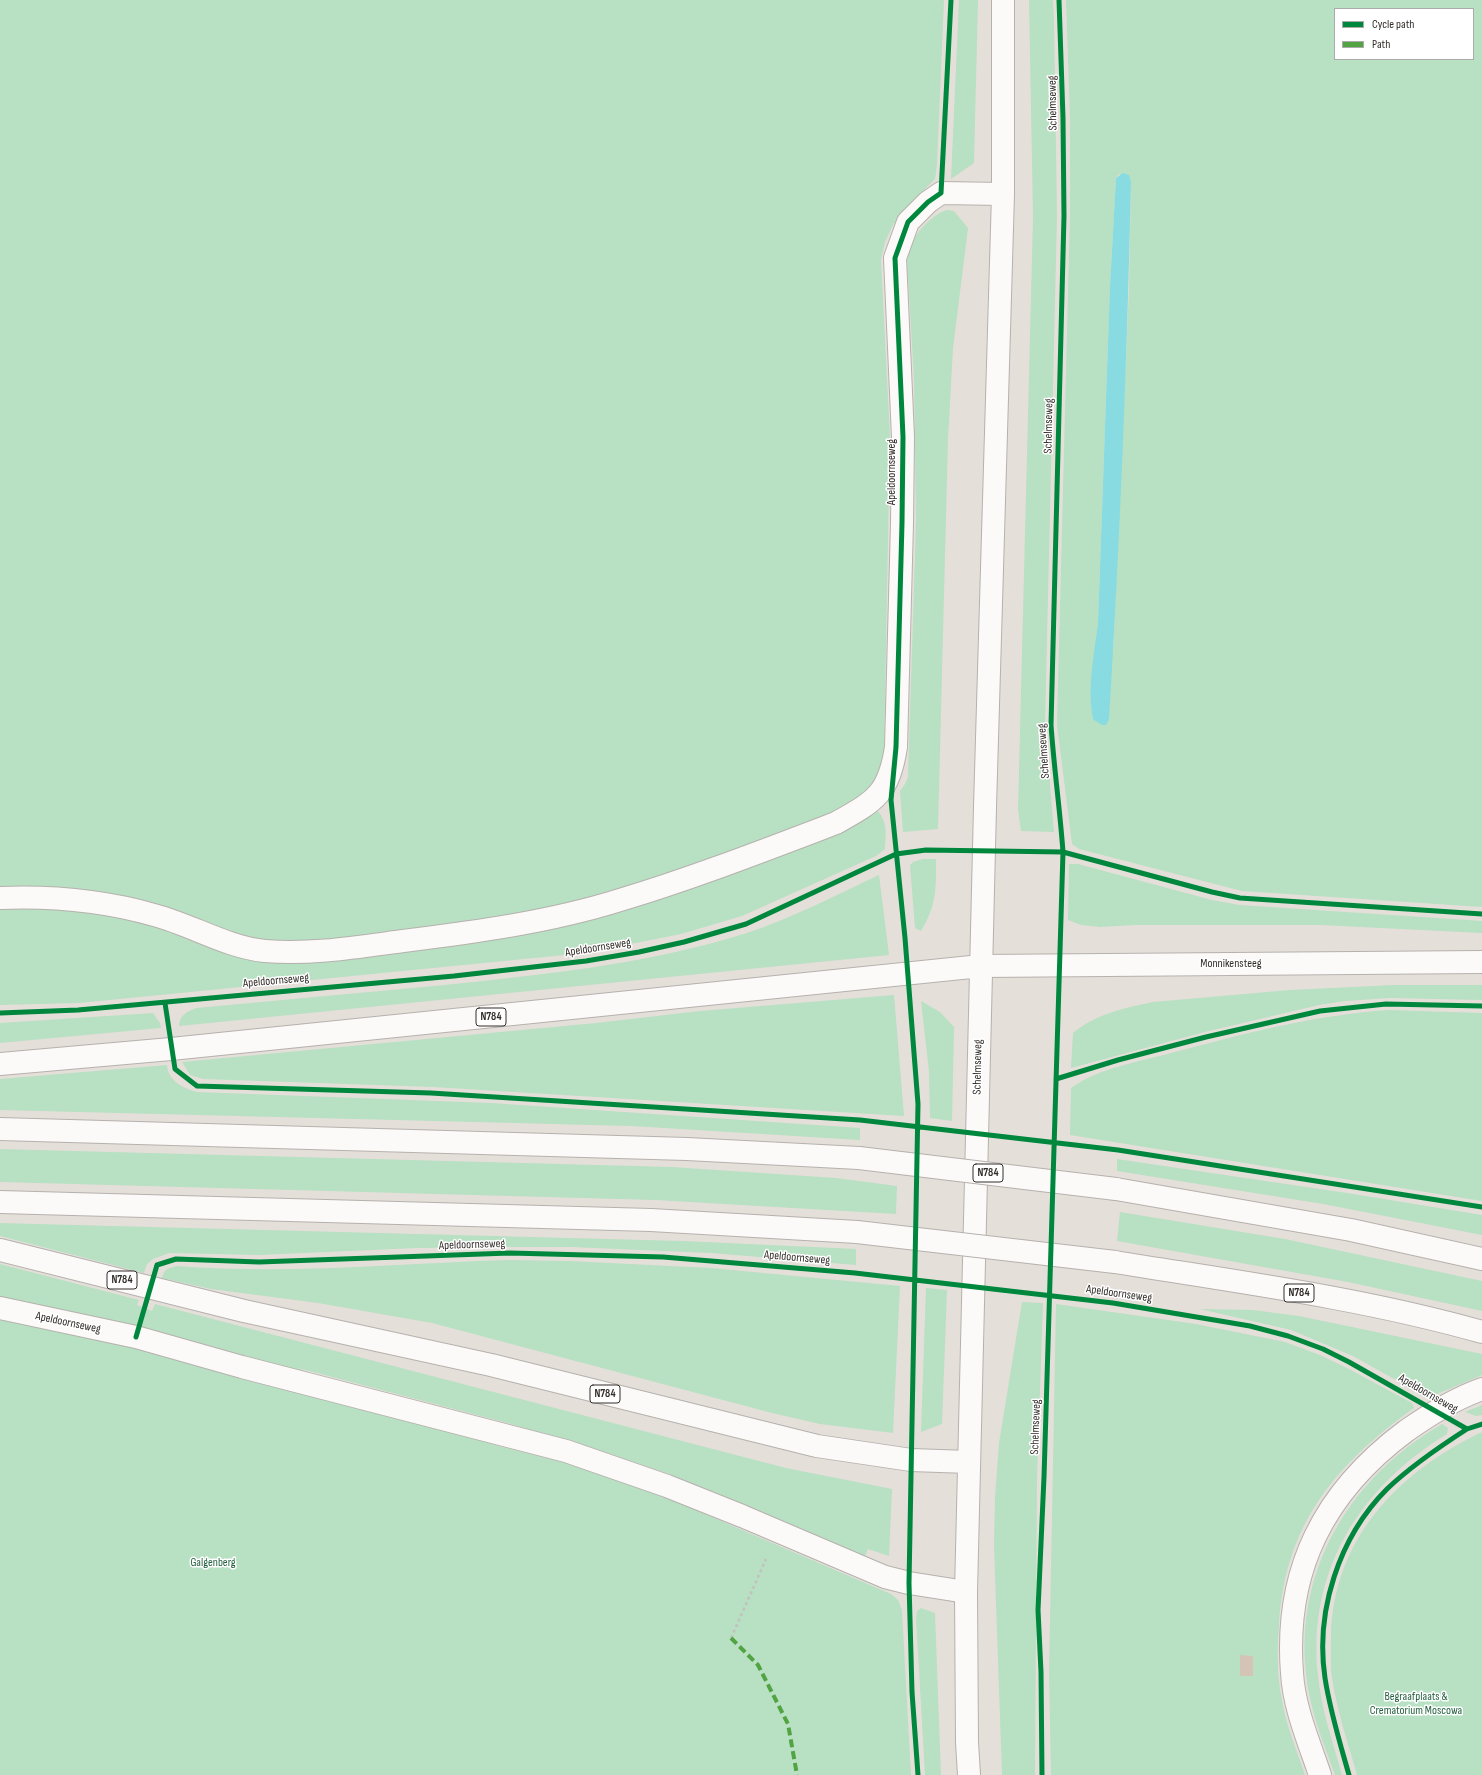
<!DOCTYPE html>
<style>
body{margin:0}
#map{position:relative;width:1482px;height:1775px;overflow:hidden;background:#e5dfda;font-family:"Sofia Sans Condensed",sans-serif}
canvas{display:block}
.legend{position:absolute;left:1334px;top:8px;width:140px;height:52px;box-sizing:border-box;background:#fff;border:1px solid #adabaa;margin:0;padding:5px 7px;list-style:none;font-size:12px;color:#322d2a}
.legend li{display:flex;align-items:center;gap:8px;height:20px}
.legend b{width:20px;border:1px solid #adabaa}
</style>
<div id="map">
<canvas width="1482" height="1775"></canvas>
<ul class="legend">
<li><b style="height:5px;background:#00873e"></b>Cycle path</li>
<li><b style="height:5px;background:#52a443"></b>Path</li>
</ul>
</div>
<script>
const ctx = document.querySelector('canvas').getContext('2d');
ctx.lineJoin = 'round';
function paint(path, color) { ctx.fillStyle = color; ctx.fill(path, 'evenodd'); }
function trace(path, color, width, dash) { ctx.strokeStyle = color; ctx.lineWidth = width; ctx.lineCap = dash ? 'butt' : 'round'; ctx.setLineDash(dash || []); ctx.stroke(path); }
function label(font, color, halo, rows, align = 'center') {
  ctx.font = font + ' "Sofia Sans Condensed",sans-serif'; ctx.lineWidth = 3; ctx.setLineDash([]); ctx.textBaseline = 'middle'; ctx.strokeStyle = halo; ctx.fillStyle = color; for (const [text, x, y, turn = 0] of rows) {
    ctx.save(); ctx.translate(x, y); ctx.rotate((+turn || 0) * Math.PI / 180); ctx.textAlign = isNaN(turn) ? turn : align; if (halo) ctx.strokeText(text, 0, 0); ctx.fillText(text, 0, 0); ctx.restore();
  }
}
paint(new Path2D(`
 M0,0H944L937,165L935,179L903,211L893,225L885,242L881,260L890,437L884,751L881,775L876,784L842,811L678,873L555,909L390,935L280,944L0,890Z
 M959,0H978L974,163L951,179Z
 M1029,0H1053L1054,19L1057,216L1045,725L1054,832L1021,831L1018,810L1033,217Z
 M1066,0H1482V907L1242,891L1079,849L1072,844L1057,725L1070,215V117ZM1335,9H1473V59H1335ZM1119,174L1131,182L1129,289L1113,651L1091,711L1093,664L1098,624L1110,286L1116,178Z
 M948,210L954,211L968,228L953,348L948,439L938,829L903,832L900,791L905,784L908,777L916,521L914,379L907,260C908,255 909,249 911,244C916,232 935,212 948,210Z
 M877,810C888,823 886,833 885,849L876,856L742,916L681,934L585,953L79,1003L0,1005V906H22L114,913L204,942L449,943L863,819Z
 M923,859H936C936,889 937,904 921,931L915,928L910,865L913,862Z
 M1069,864H1078L1212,900L1240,905L1482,921V933L1320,925H1136L1100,927L1081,925L1068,920Z
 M879,875L889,955L179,1026C180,1015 186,1012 196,1008C275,1001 355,993 434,986C540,975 645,965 747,933C792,918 836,895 879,875Z
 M1394,985H1482V1000L1390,998L1345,1001L1319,1005L1205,1032L1071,1068L1073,1033C1096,1014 1124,1008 1153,1002L1290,990Z
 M894,995L904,1116L433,1087L203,1079L190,1075L182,1062L596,1023L700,1011Z
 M921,1001L940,1012L954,1027L952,1121L930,1118L929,1072Z
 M1389,1010L1482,1013V1201L1070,1135L1071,1088C1099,1068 1138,1062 1171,1053C1243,1034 1314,1015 1389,1010Z
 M153,1013L160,1023L161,1028L0,1043V1023Z
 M167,1065C168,1081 183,1088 197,1092L491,1103L860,1128V1140L631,1126L0,1110V1079Z
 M0,1149L672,1167L836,1178L897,1186L896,1214L655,1200L0,1182Z
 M1117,1159L1347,1193L1482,1215V1235L1323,1204L1117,1171Z
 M1120,1212L1285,1239L1482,1281V1311L1348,1282L1117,1241Z
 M0,1223L684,1241L856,1249V1265L711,1253L570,1247H511L417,1248L259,1255L169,1253L153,1259L147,1264L144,1273L0,1236Z
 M509,1260L570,1261L711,1268L900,1286L893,1433L820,1424L772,1413L432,1323L318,1303L211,1289L162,1278C164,1269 168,1268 177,1266C287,1275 398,1263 509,1260Z
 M0,1264L139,1300L137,1305L152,1311L155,1304L786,1468L892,1489L889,1556L868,1549L865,1556L669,1474L619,1457L511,1424L298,1368L495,1445L563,1462L663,1496L891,1594L898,1600L902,1610L911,1775H0Z
 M926,1288L947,1290L942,1424L921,1432Z
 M1022,1302L1043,1303L1037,1478L1035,1775H1002L994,1545L995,1497L999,1443Z
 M1056,1304L1196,1324L1285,1342L1320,1355L1347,1368L1412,1403L1414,1408C1335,1465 1285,1524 1279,1625C1277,1649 1277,1676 1282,1700C1286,1726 1297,1750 1305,1775H1051L1049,1673Z
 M1200,1309L1253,1310L1299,1316L1482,1354V1375L1428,1398L1353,1356L1291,1330Z
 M1482,1405V1415L1476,1416L1465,1412Z
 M1442,1424L1448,1428L1447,1434C1360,1487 1307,1571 1318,1675C1321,1709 1333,1742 1342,1775H1335C1323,1742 1309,1708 1306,1673C1295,1567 1352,1476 1442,1424Z
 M1482,1432V1775H1357C1348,1743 1337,1711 1332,1678C1330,1664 1331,1649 1331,1635C1334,1538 1398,1472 1482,1432Z
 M921,1608L935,1613L941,1775H925L916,1618L917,1611Z`), '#b8e0c3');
paint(new Path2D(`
 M1123,173L1129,175L1131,182C1127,361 1120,540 1109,719L1106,725H1102L1093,719C1087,690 1094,653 1098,624L1110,286L1116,178Z`), '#87dbe1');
paint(new Path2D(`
 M1240,1655L1253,1656V1676H1240Z`), '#d3c4b6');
const minor = new Path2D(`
 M0,898C52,896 105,901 154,915C192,925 226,947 265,951C311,955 358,947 403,941C475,932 550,922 620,900C693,878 765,850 836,823C875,801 889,794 896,747L902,523L903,437L895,258L908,222L928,202L941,193L1003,194
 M981,966L1482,962
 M0,1308L136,1337L242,1367L566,1451L667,1486L742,1516L885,1577L909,1583L966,1592`);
const major = new Path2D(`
 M0,1064L171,1049L981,966
 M0,1129L687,1149L859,1158
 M1116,1189L1351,1230L1482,1259
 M0,1202L651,1220L857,1232
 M0,1250L244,1311L491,1365L817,1446L911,1460L969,1462
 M1115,1262C1238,1282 1362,1298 1482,1332
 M969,1775L967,1742L966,1592L985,807L1003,194V0
 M1320,1775C1309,1742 1294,1708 1292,1673C1284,1570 1324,1492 1406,1431C1430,1414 1454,1399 1482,1389`);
trace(minor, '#b6b1ad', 24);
trace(major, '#b6b1ad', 24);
trace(new Path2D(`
 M731,1638L766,1559`), '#c3c1bf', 2.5, [3, 3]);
trace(minor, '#fbfaf9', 22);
trace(major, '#fbfaf9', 22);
const majorBridge = new Path2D(`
 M859,1158L1116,1189
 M857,1232L1115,1262`);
trace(majorBridge, '#b6b1ad', 24, []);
trace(majorBridge, '#fbfaf9', 22);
trace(new Path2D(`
 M731,1638L758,1665L788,1724L797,1775`), '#52a443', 4, [8, 4]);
trace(new Path2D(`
 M165,1003L175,1069L197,1086L431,1093L860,1120L1118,1150L1482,1207
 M0,1013L78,1010L454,976L586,961L639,952L684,942L746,924L896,854L926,850L1063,852L1212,892L1240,898L1482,914
 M1056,1079L1118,1060L1206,1037L1320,1011L1386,1004L1482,1006
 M136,1337L157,1265L176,1259L259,1262L510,1253L663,1257L855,1273L1113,1303L1250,1326L1288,1336L1323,1349L1349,1362L1467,1429L1482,1424
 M918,1775L912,1692L909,1583L918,1104L905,938L891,800L896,747L902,523L903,437L895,258L908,222L928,202L941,193L951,0
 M1042,1775L1041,1672L1038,1610L1044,1477L1063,852C1060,810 1054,768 1051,725L1064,216L1063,118L1059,0
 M1349,1775C1340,1743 1330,1711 1325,1678C1315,1611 1339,1537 1387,1489C1411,1466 1439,1447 1467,1429`), '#00873e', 5);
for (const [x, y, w] of [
 [491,1017,30],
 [988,1173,30],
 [122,1280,30],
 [1299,1293,30],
 [605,1394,30]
]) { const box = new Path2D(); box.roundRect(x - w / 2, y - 9, w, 18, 3); ctx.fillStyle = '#fff'; ctx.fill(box); trace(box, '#322d2a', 1); }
label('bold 11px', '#322d2a', null, [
 ["N784",491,1017],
 ["N784",988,1173],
 ["N784",122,1280],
 ["N784",1299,1293],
 ["N784",605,1394]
]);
label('12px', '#322d2a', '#fff', [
 ["Schelmseweg",1053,103,-91],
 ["Schelmseweg",1049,426,-89],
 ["Apeldoornseweg",892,472,-90],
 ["Schelmseweg",1044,751,-94],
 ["Apeldoornseweg",598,948,-9],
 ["Monnikensteeg",1231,964],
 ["Apeldoornseweg",276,981,-5],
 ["Schelmseweg",978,1067,-89],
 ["Apeldoornseweg",472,1245,-2],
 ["Apeldoornseweg",797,1258,5],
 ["Apeldoornseweg",1119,1294,8],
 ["Apeldoornseweg",68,1323,12],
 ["Apeldoornseweg",1428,1394,30],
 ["Schelmseweg",1036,1427,-88]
]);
label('12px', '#256140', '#fff', [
 ["Galgenberg",213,1563],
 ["Begraafplaats &",1416,1697],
 ["Crematorium Moscowa",1416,1711]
]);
</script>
